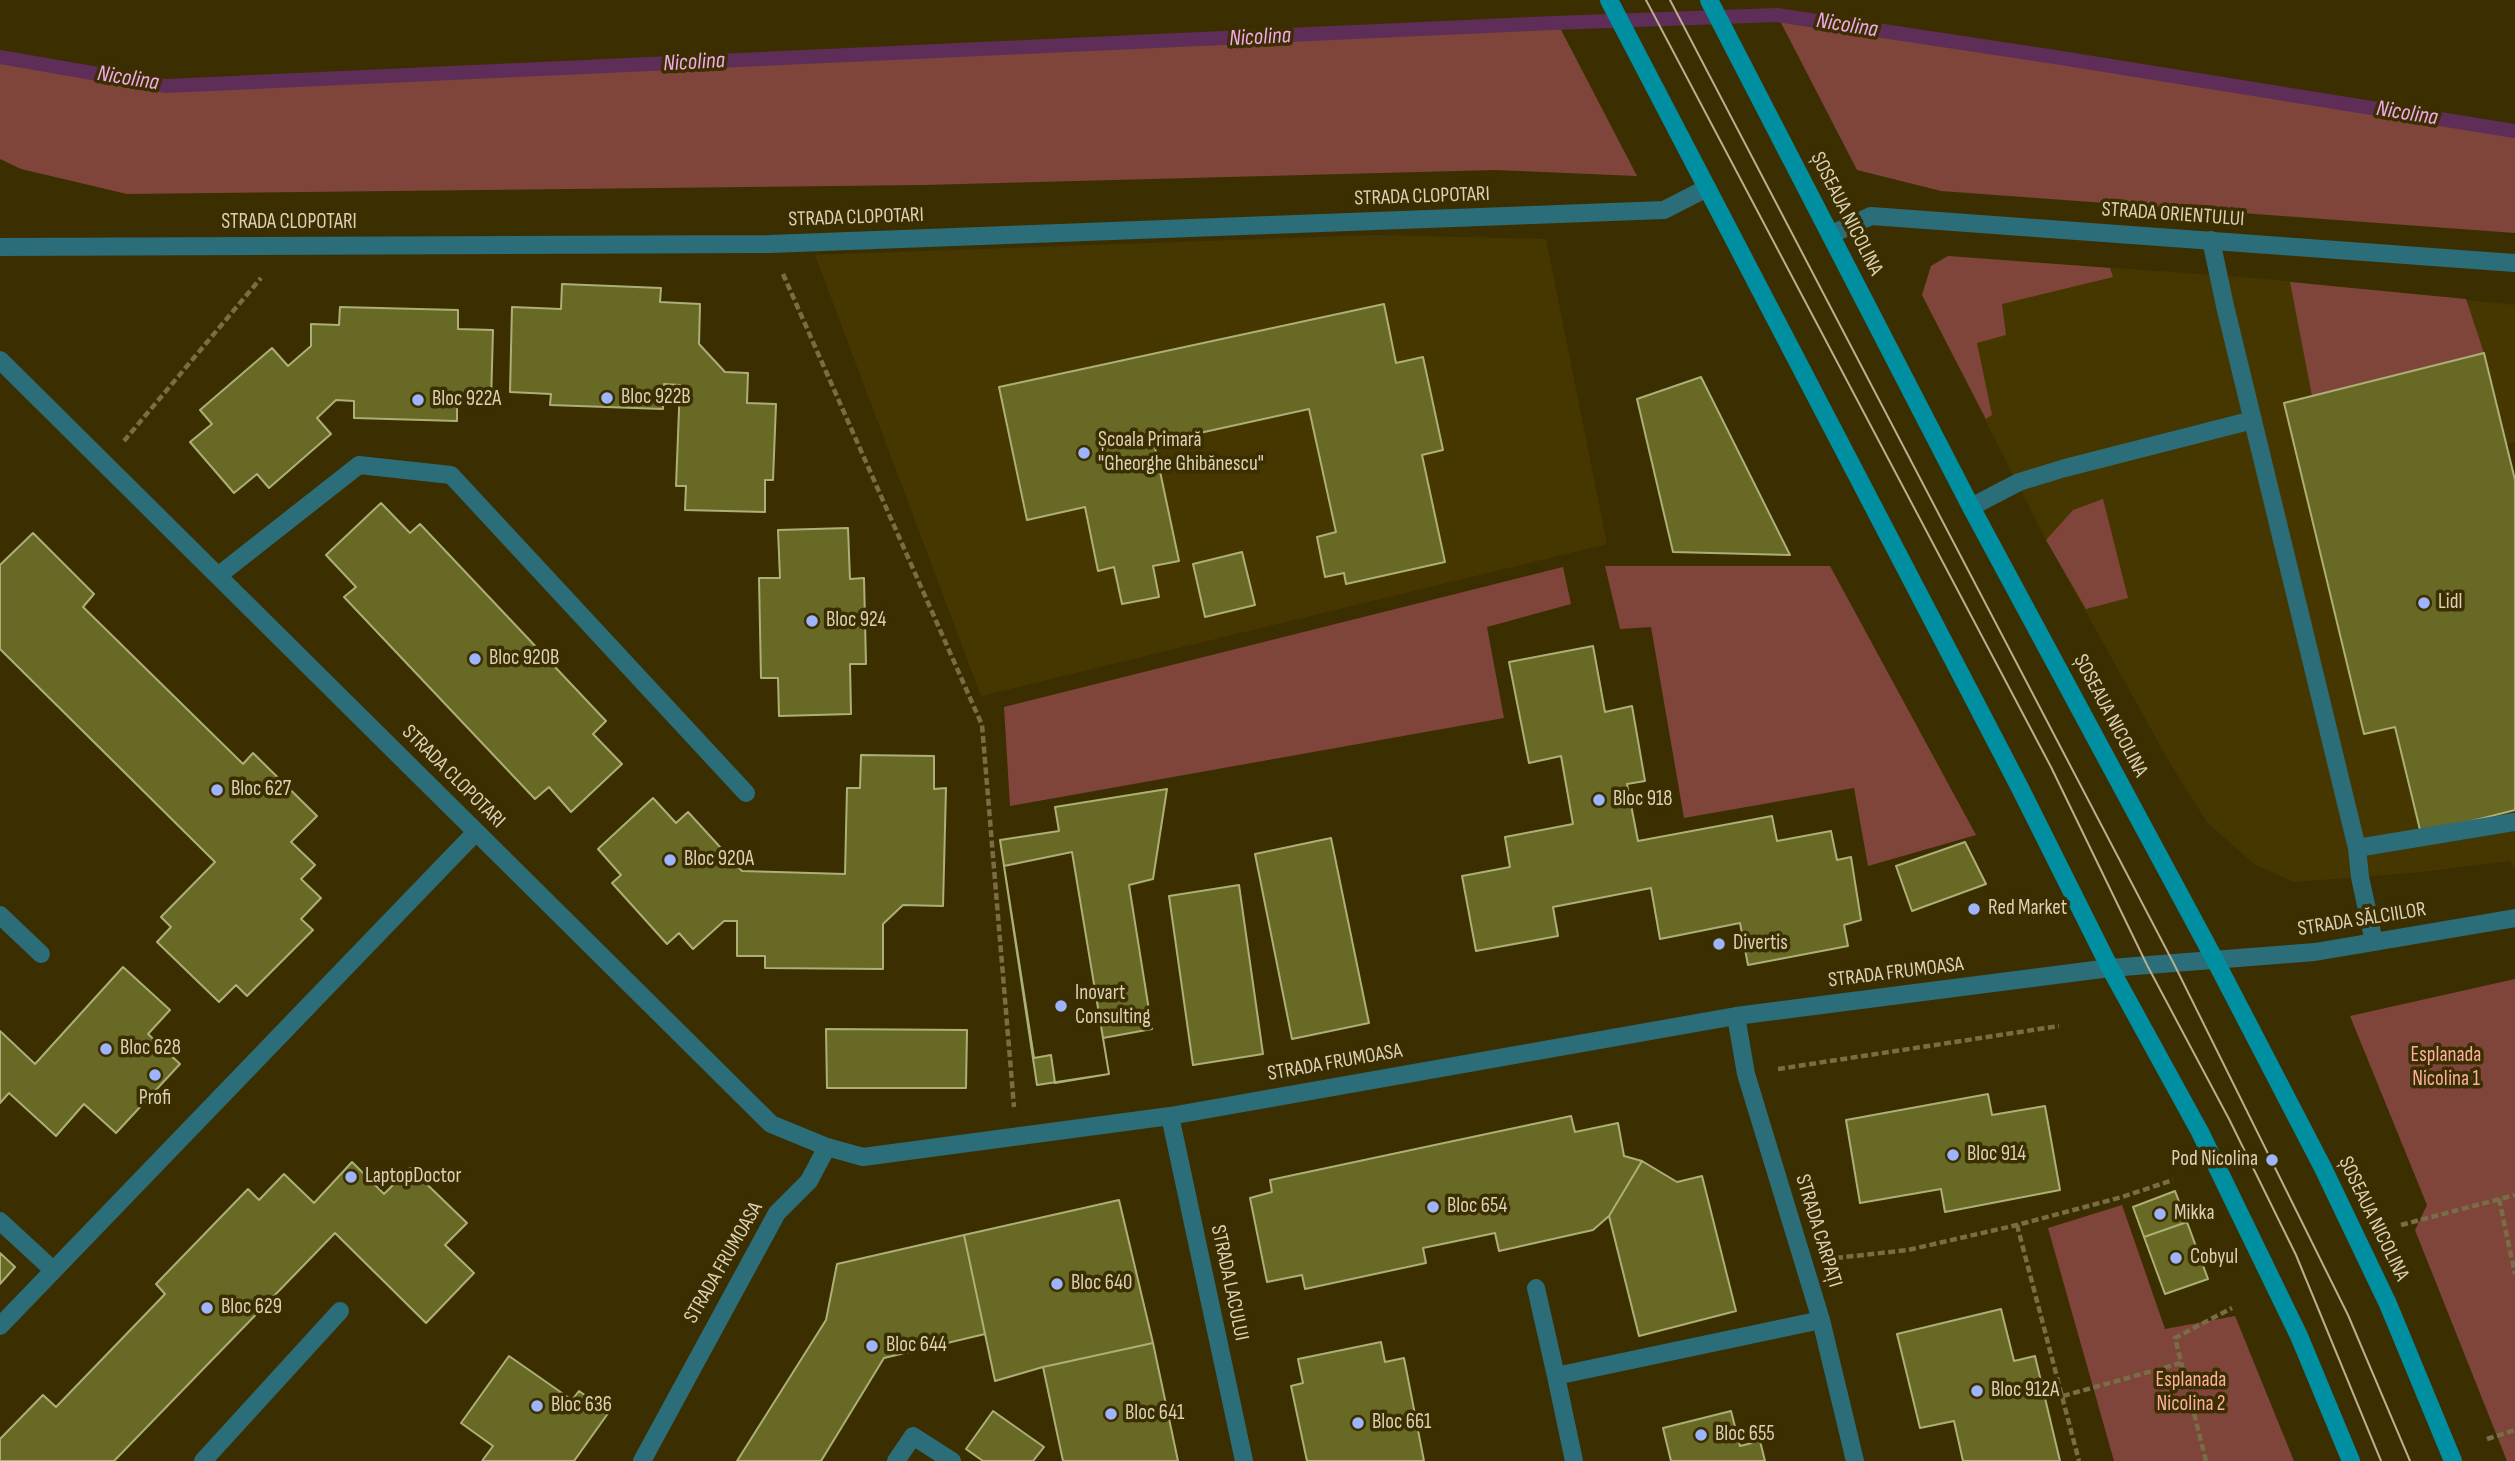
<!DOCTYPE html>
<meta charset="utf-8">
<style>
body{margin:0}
canvas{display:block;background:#3b2e00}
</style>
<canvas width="2515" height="1461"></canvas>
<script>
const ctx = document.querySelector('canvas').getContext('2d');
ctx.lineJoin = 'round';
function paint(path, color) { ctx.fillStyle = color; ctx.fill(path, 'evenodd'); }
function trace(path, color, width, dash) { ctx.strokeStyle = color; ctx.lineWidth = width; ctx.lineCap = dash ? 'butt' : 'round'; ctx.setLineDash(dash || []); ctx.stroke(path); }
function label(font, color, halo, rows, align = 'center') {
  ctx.font = font + ' "Sofia Sans Condensed",sans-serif'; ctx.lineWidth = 7; ctx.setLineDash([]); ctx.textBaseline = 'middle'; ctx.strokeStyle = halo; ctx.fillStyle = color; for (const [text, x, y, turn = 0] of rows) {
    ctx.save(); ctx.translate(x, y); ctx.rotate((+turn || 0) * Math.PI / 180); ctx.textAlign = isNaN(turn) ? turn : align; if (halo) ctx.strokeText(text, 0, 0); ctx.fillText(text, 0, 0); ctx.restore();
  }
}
paint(new Path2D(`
 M1377,235L1546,239L1607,544L981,696L815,255Z
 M1948,256L2255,278L2515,305V442L2506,444L2515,480V868L2510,861L2413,873L2293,882L2254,864L2207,822L2171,765L2046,540L1922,295L1931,266Z`), '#463700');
paint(new Path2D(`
 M1777,15L2055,57L2515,131V233L1941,191L1857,170Z
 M1558,24L1637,176L1495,170L923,185L127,194L21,169L0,159V57L166,86Z
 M1948,256L2110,268L2113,277L2002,304L2006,335L1977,343L1992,415L1986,419L1922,295L1931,266Z
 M2290,282L2466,299L2484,353L2312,396Z
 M2103,499L2128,598L2086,609L2046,540L2073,510Z
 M1605,566H1830L1976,835L1868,866L1854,788L1684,818L1651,627L1620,629Z
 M1563,567L1571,604L1487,627L1504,718L1010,806L1004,707Z
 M2515,979V1461H2507L2415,1230L2427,1205L2350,1016Z
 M2122,1205L2165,1329L2235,1316L2294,1461H2114L2048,1228Z`), '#7f453b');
trace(new Path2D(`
 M0,57L166,86L1553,23L1777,15L2055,57L2515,131`), '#5e2e59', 14);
const building = new Path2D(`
 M562,284L661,288L660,302L700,304L699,344L725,372L748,373L747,403L776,404L773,480H765V512L685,510L686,486H676L680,385L664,384L663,409L550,405L551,394L510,392L512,307L561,309Z
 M1384,304L1396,363L1423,357L1443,450L1422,455L1445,562L1346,584L1344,573L1325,577L1317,537L1336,532L1309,409L1154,443L1179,561L1153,566L1159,597L1122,604L1114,567L1098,571L1085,507L1027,520L999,387Z
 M340,307L458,310V329L493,330L491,402L457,401V421L354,418V401L336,400L317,418L331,434L269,488L257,474L234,493L190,442L212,424L200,410L272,348L288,366L311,346V324L339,325Z
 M2484,353L2515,480V810L2421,834L2395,727L2364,734L2284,403Z
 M1701,377L1790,555L1673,552L1637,399Z
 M381,503L410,533L420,524L606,721L593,734L622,764L571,812L549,787L535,799L344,597L356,587L326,555Z
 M848,528L850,579L864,578L866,664H850L851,714L779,716L778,678H761L759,578H780L778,530Z
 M33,533L94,594L83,607L243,764L253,753L317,816L291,842L315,865L301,879L321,898L301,919L313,930L247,996L236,985L219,1002L157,942L171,927L161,917L215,862L0,649V565Z
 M1242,552L1255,605L1205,617L1193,564Z
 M1593,646L1605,712L1632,706L1645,781L1627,784L1638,841L1772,816L1777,841L1831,831L1837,860L1851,857L1861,920L1844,925L1848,946L1748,965L1740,923L1660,939L1651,888L1553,907L1558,936L1476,951L1462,876L1510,867L1505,837L1573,824L1561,756L1529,763L1509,662Z
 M861,755L934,756V789L946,788L943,906L903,905L883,924V969L765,968V956H737V921H724L693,949L679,933L667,944L612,883L621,875L598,849L653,798L676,823L688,812L742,871L845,874L847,788H860Z
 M1167,789L1153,879L1129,885L1152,1029L1103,1038L1109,1074L1055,1083L1051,1055L1034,1058L1000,840L1059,831L1055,807Z
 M1331,838L1369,1023L1292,1039L1255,854Z
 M1965,842L1986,884L1912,911L1896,866Z
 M1072,852L1109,1074L1037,1085L1004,866Z
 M1239,885L1263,1054L1193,1065L1169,896Z
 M123,967L170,1010L148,1034L180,1064L116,1133L84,1104L56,1136L9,1093L0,1103V1031L35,1064Z
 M826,1029L967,1030L966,1088H827Z
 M1988,1094L1992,1115L2045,1106L2060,1190L1945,1212L1941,1189L1860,1203L1846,1120Z
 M1571,1116L1575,1132L1618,1123L1624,1156L1642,1161L1609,1216L1593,1230L1499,1251L1495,1233L1423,1248L1426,1263L1305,1289L1302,1275L1267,1282L1250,1198L1272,1192L1270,1180Z
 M1642,1161L1677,1182L1702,1176L1736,1311L1639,1336L1609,1216Z
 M352,1162L384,1194L410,1168L467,1223L445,1245L474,1273L426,1323L335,1233L114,1461H0V1439L43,1395L56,1407L165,1294L156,1284L248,1189L259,1200L284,1174L314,1203Z
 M2175,1191L2187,1222L2144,1237L2133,1207Z
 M1119,1200L1153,1343L1043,1367L995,1381L964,1235Z
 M2187,1222L2208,1279L2165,1294L2144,1237Z
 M964,1235L985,1334L884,1358L821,1461H737L826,1320L837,1264Z
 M0,1253L15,1267L0,1284Z
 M2001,1309L2014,1361L2035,1356L2060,1461H1963L1954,1421L1920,1428L1897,1334Z
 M1381,1342L1385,1362L1404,1358L1424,1461H1307L1291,1386L1303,1383L1298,1359Z
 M1153,1343L1178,1461H1063L1043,1367Z
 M509,1356L572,1400L579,1391L609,1412L574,1461H482L493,1446L461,1423Z
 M993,1411L1044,1447L1033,1461H983L966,1449Z
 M1731,1411L1740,1446L1760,1441L1765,1461H1671L1663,1428Z`);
paint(building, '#676924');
trace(building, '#adb076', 2);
trace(new Path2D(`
 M783,274L982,725L1014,1107
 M124,441L261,278
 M1778,1069L2059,1026
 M2499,1199L2515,1274
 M2017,1225L2079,1461
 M2401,1225L2515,1195
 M1836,1258L1908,1250L2017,1225L2122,1197L2173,1180
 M2063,1396L2181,1363
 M2487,1439L2515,1430
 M2206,1461L2175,1338L2232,1308`), '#796d46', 4.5, [7, 3.5]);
trace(new Path2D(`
 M2211,240L2225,306L2357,848L2360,877L2374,942
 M1971,507L2019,482L2065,468L2253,420
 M219,575L359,465L451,475L746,793
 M2357,848L2515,822
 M0,915L41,954
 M0,1221L53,1270
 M1536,1288L1556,1376
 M0,1326L476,832
 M203,1461L340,1311
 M896,1461L913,1436L952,1461
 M1574,1461L1556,1376L1821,1320`), '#2b6d78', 18);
trace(new Path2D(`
 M1832,234L1871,216L2515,263
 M0,247L770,244L1664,210L1707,188
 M0,360L771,1124L827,1147L863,1157L1170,1116L1736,1016L2110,968L2315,952L2515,918
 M1736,1016L1746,1074L1821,1320L1855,1461
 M1170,1116L1244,1461
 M642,1461L777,1213L809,1181L827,1147`), '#2b6d78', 18);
trace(new Path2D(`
 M1609,0L2019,786L2110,968L2200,1132L2299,1336L2351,1461
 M1709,0L1971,507L2215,960L2323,1168L2388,1304L2453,1461`), '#008fa1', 18);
trace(new Path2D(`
 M1646,0L2051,767L2147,965L2229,1119L2296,1255L2381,1461
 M1670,0L2174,964L2348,1315L2410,1461`), '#b9af8f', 2);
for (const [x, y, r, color] of [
 [607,398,7,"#9eb4fd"],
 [418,400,7,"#9eb4fd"],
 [1084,453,7,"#9eb4fd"],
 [2424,603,7,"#9eb4fd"],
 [812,621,7,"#9eb4fd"],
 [475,659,7,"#9eb4fd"],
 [217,790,7,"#9eb4fd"],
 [1599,800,7,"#9eb4fd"],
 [670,860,7,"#9eb4fd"],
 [1974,909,7,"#9eb4fd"],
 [1719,944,7,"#9eb4fd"],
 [1061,1006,7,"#9eb4fd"],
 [106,1049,7,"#9eb4fd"],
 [155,1075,7,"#9eb4fd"],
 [1953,1155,7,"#9eb4fd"],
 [2272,1160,7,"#9eb4fd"],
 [351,1177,7,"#9eb4fd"],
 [1433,1207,7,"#9eb4fd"],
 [2160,1214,7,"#9eb4fd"],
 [2176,1258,7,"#9eb4fd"],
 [1057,1284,7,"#9eb4fd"],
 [207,1308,7,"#9eb4fd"],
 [872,1346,7,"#9eb4fd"],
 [1977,1391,7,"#9eb4fd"],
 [537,1406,7,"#9eb4fd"],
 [1111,1414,7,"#9eb4fd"],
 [1358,1423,7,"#9eb4fd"],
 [1701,1435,7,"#9eb4fd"]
]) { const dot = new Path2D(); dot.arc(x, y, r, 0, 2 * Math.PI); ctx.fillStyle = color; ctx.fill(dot); trace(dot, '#3b2e00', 2.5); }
label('21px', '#dbd1b5', '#3b2e00', [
 ["STRADA CLOPOTARI",1422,197,-2],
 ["ȘOSEAUA NICOLINA",1846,214,63],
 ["STRADA ORIENTULUI",2173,215,4],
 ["STRADA CLOPOTARI",856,218,-2],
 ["STRADA CLOPOTARI",289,223],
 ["ȘOSEAUA NICOLINA",2110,716,62],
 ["STRADA CLOPOTARI",453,777,45],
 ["STRADA SĂLCIILOR",2362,920,-9],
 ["STRADA FRUMOASA",1896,973,-7],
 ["STRADA FRUMOASA",1335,1063,-10],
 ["ȘOSEAUA NICOLINA",2373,1219,64],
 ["STRADA CARPAȚI",1818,1231,73],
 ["STRADA FRUMOASA",724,1263,-60],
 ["STRADA LACULUI",1229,1283,78]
]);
label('21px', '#dbd1b5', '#3b2e00', [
 ["Bloc 922B",621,398],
 ["Bloc 922A",432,400],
 ["Școala Primară",1098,441],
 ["\"Gheorghe Ghibănescu\"",1098,465],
 ["Lidl",2438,603],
 ["Bloc 924",826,621],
 ["Bloc 920B",489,659],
 ["Bloc 627",231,790],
 ["Bloc 918",1613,800],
 ["Bloc 920A",684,860],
 ["Red Market",1988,909],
 ["Divertis",1733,944],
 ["Inovart",1075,994],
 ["Consulting",1075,1018],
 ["Bloc 628",120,1049],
 ["Profi",155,1099,"center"],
 ["Bloc 914",1967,1155],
 ["Pod Nicolina",2258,1160,"right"],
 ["LaptopDoctor",365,1177],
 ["Bloc 654",1447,1207],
 ["Mikka",2174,1214],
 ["Cobyul",2190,1258],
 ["Bloc 640",1071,1284],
 ["Bloc 629",221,1308],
 ["Bloc 644",886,1346],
 ["Bloc 912A",1991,1391],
 ["Bloc 636",551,1406],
 ["Bloc 641",1125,1414],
 ["Bloc 661",1372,1423],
 ["Bloc 655",1715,1435]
], 'left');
label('21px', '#feae9f', '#3b2e00', [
 ["Esplanada",2446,1056],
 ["Nicolina 1",2446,1080],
 ["Esplanada",2191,1381],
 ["Nicolina 2",2191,1405]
]);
label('italic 23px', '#f3a8ea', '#3b2e00', [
 ["Nicolina",1847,26,9],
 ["Nicolina",1260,38,-3],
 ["Nicolina",694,63,-3],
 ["Nicolina",128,79,9],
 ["Nicolina",2407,114,9]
]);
</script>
